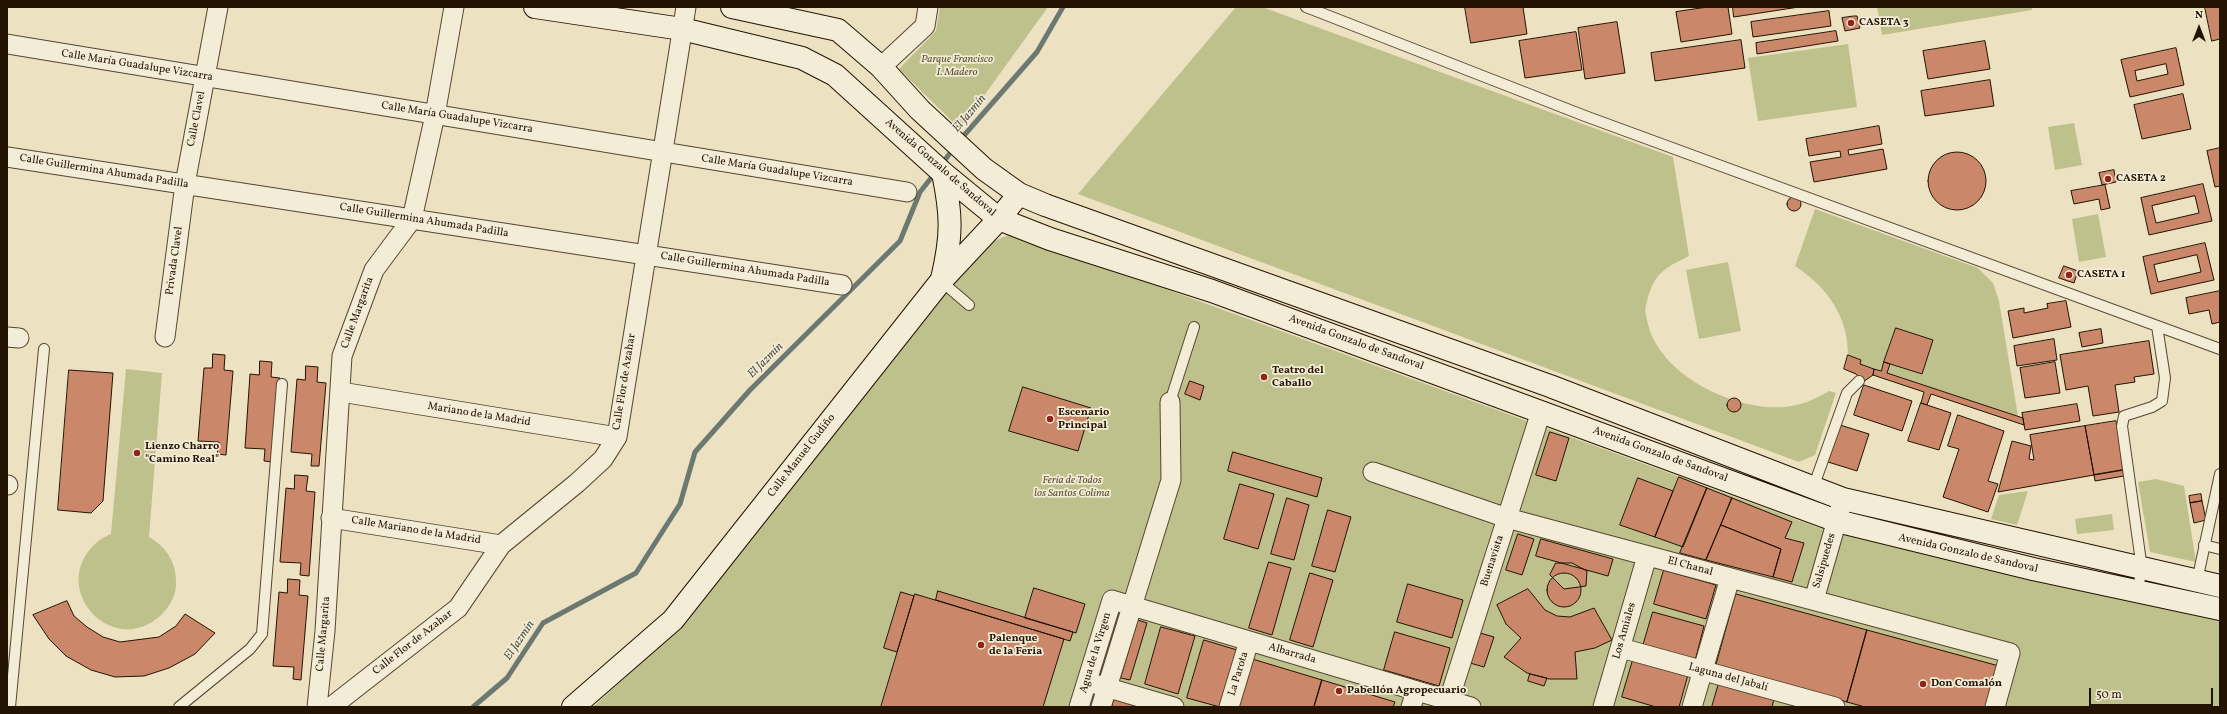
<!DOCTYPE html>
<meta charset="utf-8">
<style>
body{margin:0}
#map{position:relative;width:2227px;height:714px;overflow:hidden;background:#ece1c0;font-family:Vollkorn,serif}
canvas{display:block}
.frame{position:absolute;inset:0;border:8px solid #231303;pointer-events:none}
.north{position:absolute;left:2179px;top:8px;width:40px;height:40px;-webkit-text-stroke:3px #f3ecd6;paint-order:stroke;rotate:0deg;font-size:11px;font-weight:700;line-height:16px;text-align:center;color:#231303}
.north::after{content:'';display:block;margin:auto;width:14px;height:18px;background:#231303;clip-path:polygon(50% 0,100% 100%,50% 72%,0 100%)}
.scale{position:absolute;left:2089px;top:688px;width:124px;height:18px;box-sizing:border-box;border:2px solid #231303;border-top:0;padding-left:5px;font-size:12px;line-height:14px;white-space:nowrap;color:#231303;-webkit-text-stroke:3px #f3ecd6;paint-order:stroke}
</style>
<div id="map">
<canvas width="2227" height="714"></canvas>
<div class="frame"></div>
<div class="north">N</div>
<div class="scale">50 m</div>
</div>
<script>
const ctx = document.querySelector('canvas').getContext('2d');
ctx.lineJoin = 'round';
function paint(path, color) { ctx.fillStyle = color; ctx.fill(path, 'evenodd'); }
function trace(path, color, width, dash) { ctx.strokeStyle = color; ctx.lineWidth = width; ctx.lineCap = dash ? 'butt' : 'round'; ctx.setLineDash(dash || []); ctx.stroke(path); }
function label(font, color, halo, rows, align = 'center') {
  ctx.font = font + ' Vollkorn,serif'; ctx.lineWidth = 3.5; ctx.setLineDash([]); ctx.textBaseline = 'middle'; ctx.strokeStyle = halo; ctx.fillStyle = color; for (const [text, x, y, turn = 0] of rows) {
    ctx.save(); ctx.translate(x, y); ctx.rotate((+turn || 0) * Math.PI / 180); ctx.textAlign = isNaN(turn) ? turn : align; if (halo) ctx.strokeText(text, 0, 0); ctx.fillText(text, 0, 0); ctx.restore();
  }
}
paint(new Path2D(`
 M940,7H1048L960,129L899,69L936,31Z
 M1236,7H1262L1673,157L1689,256C1682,260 1674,263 1667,268C1656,275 1650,288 1647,301C1644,310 1646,315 1648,324C1660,375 1734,411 1784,407C1801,406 1815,399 1829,391L1836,393L1815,455L1799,462L1078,194Z
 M1877,7H2032V10L1882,35Z
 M1848,44L1857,107L1758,121L1748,58Z
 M2074,123L2082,165L2055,170L2048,127Z
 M1815,209L1978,268L1993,283L1999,301L2018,416L1887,373L1890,364L1922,374L1933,340L1896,328L1881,371L1860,364L1861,360L1848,355C1848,316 1827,287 1795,266Z
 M2098,214L2106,257L2079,262L2072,219Z
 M1013,233L1825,530L2220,621V707H593L681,626L974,259L994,241Z
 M1728,262L1741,331L1699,339L1686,270Z
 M126,369L162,373L149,537C165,546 176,561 176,581C177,594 170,607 160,616C112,659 47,588 96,543C100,539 106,536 111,534Z
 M2156,479L2184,486L2196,562L2150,552L2138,482Z
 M2028,491L2017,525L1991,519L1999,495Z
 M2112,514L2114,530L2077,534L2075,519Z`), '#bfc18d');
trace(new Path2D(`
 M960,140L1037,52L1063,7
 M941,165L954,148
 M473,707L507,678L543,623L636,573L680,504L695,452L750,390L900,241L920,192L935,173`), '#6c7872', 5);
const building = new Path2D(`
 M1465,7H1523L1527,34L1471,43Z
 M1708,7H1728L1732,34L1681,42L1676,12Z
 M1733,7H1799L1734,17Z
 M2205,7H2220V39L2212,41Z
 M1829,11L1831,26L1753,37L1751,22Z
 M1854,16H1857L1860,28L1845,31L1842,18Z
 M1617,22L1625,73L1585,79L1578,28Z
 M1836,31L1838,41L1757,54L1756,43Z
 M1576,32L1582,70L1525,78L1519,41Z
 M1741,40L1745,68L1655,81L1651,53Z
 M1985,41L1990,69L1928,79L1923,51Z
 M2176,48L2184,85L2130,97L2121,60ZM2166,64L2168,74L2137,81L2135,71Z
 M1990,80L1994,106L1925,116L1921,91Z
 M2183,94L2191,129L2142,139L2134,105Z
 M1879,126L1882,144L1848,150L1849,155L1883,149L1887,169L1814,182L1810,162L1841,157L1840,151L1809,156L1806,139Z
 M2220,148V186L2215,187L2207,151Z
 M1928 181a29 29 0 1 1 58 0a29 29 0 1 1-58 0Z
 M2114,170L2116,182L2102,185L2099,173Z
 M2203,184L2212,221L2149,235L2141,198ZM2195,196L2199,213L2156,223L2152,206Z
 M2105,185L2110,208L2101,210L2099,199L2074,204L2071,191Z
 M1787 204a7 7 0 1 1 14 0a7 7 0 1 1-14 0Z
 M2205,243L2214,280L2151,294L2143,257ZM2197,255L2201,272L2158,282L2154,265Z
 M2064,266L2078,271L2074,283L2059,278Z
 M2220,291V322L2212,324L2209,310L2189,314L2186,298Z
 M2066,301L2071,327L2013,338L2008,311L2024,308V313L2048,308L2047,304Z
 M1896,328L1933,340L1922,374L1884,362Z
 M2101,329L2103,343L2082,347L2079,333Z
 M2054,339L2057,360L2017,366L2014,346Z
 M2149,341L2154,374L2134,377L2135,382L2115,385L2119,412L2093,416L2088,386L2066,390L2060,355Z
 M213,354L225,355L224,370L233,371L226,455L217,454L219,442L198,441L204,368H212Z
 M1848,355L1861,360L1860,364L1874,369L1873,375L1863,382L1856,374L1844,369Z
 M260,361L272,362L271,377L280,378L273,462L264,461L265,449L245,448L250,374L259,375Z
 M1884,362L1890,364L1887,373L2023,418L2024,425L1931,394L1927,405L1921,403L1924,392L1873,375L1874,369L1881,371Z
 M2055,362L2060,393L2025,398L2020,368Z
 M306,366L318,367L317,382L326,383L319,466H311L312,454L291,452L297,379L305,380Z
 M69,370L113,373L103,501L91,513L58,510Z
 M1190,381L1204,386L1200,400L1185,394Z
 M1864,385L1912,401L1902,431L1854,415Z
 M1023,387L1091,408L1078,451L1009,431Z
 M1727 405a7 7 0 1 1 14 0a7 7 0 1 1-14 0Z
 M1921,403L1951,413L1939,450L1908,441Z
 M2077,404L2080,421L2025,430L2022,413Z
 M1958,415L2004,431L1988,481L1998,484L1988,512L1943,497L1959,449L1948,446Z
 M2116,421L2124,470L2094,475L2085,426Z
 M1840,425L1869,434L1857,471L1828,462Z
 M2085,426L2094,475L1998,492L2012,441L2031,446L2029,459L2034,460L2030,435Z
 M1550,432L1569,438L1556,481L1536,475Z
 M1233,452L1322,478L1317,497L1228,471Z
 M2123,470L2124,476L2095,481L2094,475Z
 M295,475L308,476L306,491L315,492L309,576L300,575L301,563L280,562L286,488L294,489Z
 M1679,477L1707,488L1683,547L1655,537Z
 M1638,478L1673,491L1655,537L1620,525Z
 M1240,484L1274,494L1258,549L1224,539Z
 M1707,488L1732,498L1706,560L1680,553Z
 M2201,494L2202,501L2190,503L2189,496Z
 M1287,498L1309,505L1294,560L1271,554Z
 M1732,498L1792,522L1785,538L1804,543L1792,582L1773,577L1781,549L1721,525Z
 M2202,501L2206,520L2194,523L2190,503Z
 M1328,510L1351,517L1335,572L1312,566Z
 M1721,525L1781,549L1773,577L1706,560Z
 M1518,534L1534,539L1522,575L1506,570Z
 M1541,539L1613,559L1608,576L1536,556Z
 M1269,562L1291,568L1272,635L1249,628Z
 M1556,563H1572L1587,571L1586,586L1564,589L1550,575Z
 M1664,570L1716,585L1706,619L1654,604Z
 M1547 590a17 17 0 1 1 34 0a17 17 0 1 1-34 0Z
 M1310,573L1333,580L1313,647L1290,640Z
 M288,579L300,580L299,595L308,596L301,680L293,679L294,667L273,666L279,592L287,593Z
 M1408,584L1463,600L1452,638L1397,622Z
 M1034,588L1085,604L1076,633L1025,618Z
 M1528,589L1545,610L1557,616L1570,617L1594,608L1612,640L1595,648L1575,652L1577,679H1549L1527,673L1504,657L1521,638L1506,624L1497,605Z
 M938,591L1073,632L1070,641L936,600Z
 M901,592L914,596L897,652L884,648Z
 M915,594L1064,639L1043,707H881Z
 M1736,594L1867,630L1847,702L1716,666Z
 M67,601L74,616L87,627L103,637L120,642L159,637L176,626L185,614L215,633L195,654L169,668L144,676L115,677L91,670L66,656L49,639L33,615Z
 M1653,612L1704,626L1695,661L1643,646Z
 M1115,613L1125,616L1107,673L1098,670Z
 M1138,620L1147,623L1130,680L1121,678Z
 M1161,627L1195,636L1178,694L1145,684Z
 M1867,630L1999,666L1988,707H1865L1847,702Z
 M1395,632L1450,648L1439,686L1384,670Z
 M1480,633L1494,637L1484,667L1470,663Z
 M1204,640L1237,650L1220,707L1187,698Z
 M1249,658L1322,680L1314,707H1234Z
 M1633,660L1688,675L1679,707H1656L1622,697Z
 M1530,674L1547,678L1544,686L1528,681Z
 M1322,680L1395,702L1393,707H1314Z
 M1719,683L1774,699L1772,707H1712Z
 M1115,696L1154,707H1112Z`);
paint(building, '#cb8769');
trace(building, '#231303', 1);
const lane = new Path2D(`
 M1306,7L1585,116L2220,349
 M941,281L969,305
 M1170,402L1194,327
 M1813,488L1847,393L1859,381
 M2204,545L2220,549
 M2197,581L2220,474
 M2137,592L2142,569L2122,426L2124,416L2152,407L2162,401L2165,378L2157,326
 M10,707L44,349
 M179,707L250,649L262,634L282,384`);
const street = new Path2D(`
 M7,44L907,192
 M881,67L925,26L928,7
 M7,157L842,285
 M7,337L19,338
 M165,337L185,184L218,7
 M341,392L617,437
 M1373,472L1507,518L2010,653L1995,707
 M7,485H8
 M331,518L501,545
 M1814,600L1843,499
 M1621,648L1835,707
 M1095,684L1174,707
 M1449,700L1538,421
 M317,707L325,631L342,356L374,270L412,219L435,115L454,7
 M331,707L458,608L501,545L577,483L603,459L617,437L686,7
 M1079,707L1112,600L1471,707
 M1101,707L1171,480L1170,402
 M1229,707L1249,641
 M1411,707L1416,691
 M1603,707L1647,556
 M1692,707L1730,578`);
const secondary = new Path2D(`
 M535,7L682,29L802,58L835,75L943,173L999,219L1050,239L1212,291L1837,521L2033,569L2220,609
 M732,7L838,30L881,67L920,110L984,169L1019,194L1045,205L1550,386L1843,499L2220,586
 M942,279C952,236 952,216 943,173
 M573,707L673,620L941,281L999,219L1019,194`);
trace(lane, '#554632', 12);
trace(street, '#554632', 21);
trace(secondary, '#231303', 24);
trace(lane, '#f3ecd6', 10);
trace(street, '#f3ecd6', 19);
trace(secondary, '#f3ecd6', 22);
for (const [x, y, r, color] of [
 [1851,23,4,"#8f2418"],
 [2108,179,4,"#8f2418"],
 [2069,275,4,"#8f2418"],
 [1264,377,4,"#8f2418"],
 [1050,419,4,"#8f2418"],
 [137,453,4,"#8f2418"],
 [981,645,4,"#8f2418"],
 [1923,684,4,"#8f2418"],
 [1339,691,4,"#8f2418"]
]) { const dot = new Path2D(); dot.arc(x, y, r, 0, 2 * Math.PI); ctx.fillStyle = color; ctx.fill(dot); trace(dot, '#f3ecd6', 1.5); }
label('bold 11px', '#231303', '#f3ecd6', [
 ["CASETA 3",1859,23],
 ["CASETA 2",2116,179],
 ["CASETA 1",2077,275],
 ["Teatro del",1272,371],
 ["Caballo",1272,384],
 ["Escenario",1058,413],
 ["Principal",1058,426],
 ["Lienzo Charro",145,447],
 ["\"Camino Real\"",145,460],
 ["Palenque",989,639],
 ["de la Feria",989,652],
 ["Don Comalón",1931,684],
 ["Pabellón Agropecuario",1347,691]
], 'left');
label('italic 11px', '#5a5033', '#f3ecd6', [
 ["Parque Francisco",957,60],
 ["I. Madero",957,73],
 ["Feria de Todos",1072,481],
 ["los Santos Colima",1072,494]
]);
label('11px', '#231303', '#f3ecd6', [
 ["Calle María Guadalupe Vizcarra",137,66,9],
 ["Calle María Guadalupe Vizcarra",457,118,9],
 ["Calle Clavel",197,119,-79],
 ["Avenida Gonzalo de Sandoval",940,168,41],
 ["Calle María Guadalupe Vizcarra",777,171,9],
 ["Calle Guillermina Ahumada Padilla",104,172,9],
 ["Calle Guillermina Ahumada Padilla",424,221,9],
 ["Privada Clavel",175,261,-82],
 ["Calle Guillermina Ahumada Padilla",745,270,9],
 ["Calle Margarita",358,313,-70],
 ["Avenida Gonzalo de Sandoval",1356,343,20],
 ["Calle Flor de Azahar",625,382,-81],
 ["Mariano de la Madrid",479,415,9],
 ["Avenida Gonzalo de Sandoval",1660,455,20],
 ["Calle Manuel Gudiño",802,456,-52],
 ["Calle Mariano de la Madrid",416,531,9],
 ["Avenida Gonzalo de Sandoval",1968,554,13],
 ["Buenavista",1493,561,-72],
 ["Salsipuedes",1825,561,-74],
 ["El Chanal",1690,567,15],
 ["Los Amiales",1625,631,-74],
 ["Calle Margarita",324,634,-85],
 ["Calle Flor de Azahar",413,643,-38],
 ["Agua de la Virgen",1096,653,-73],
 ["Albarrada",1292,654,16],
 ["La Parota",1239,674,-73],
 ["Laguna del Jabalí",1728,678,15]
]);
label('italic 12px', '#4e4e44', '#f3ecd6', [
 ["El Jazmín",970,114,-50],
 ["El Jazmín",766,361,-45],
 ["El Jazmín",520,641,-56]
]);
</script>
